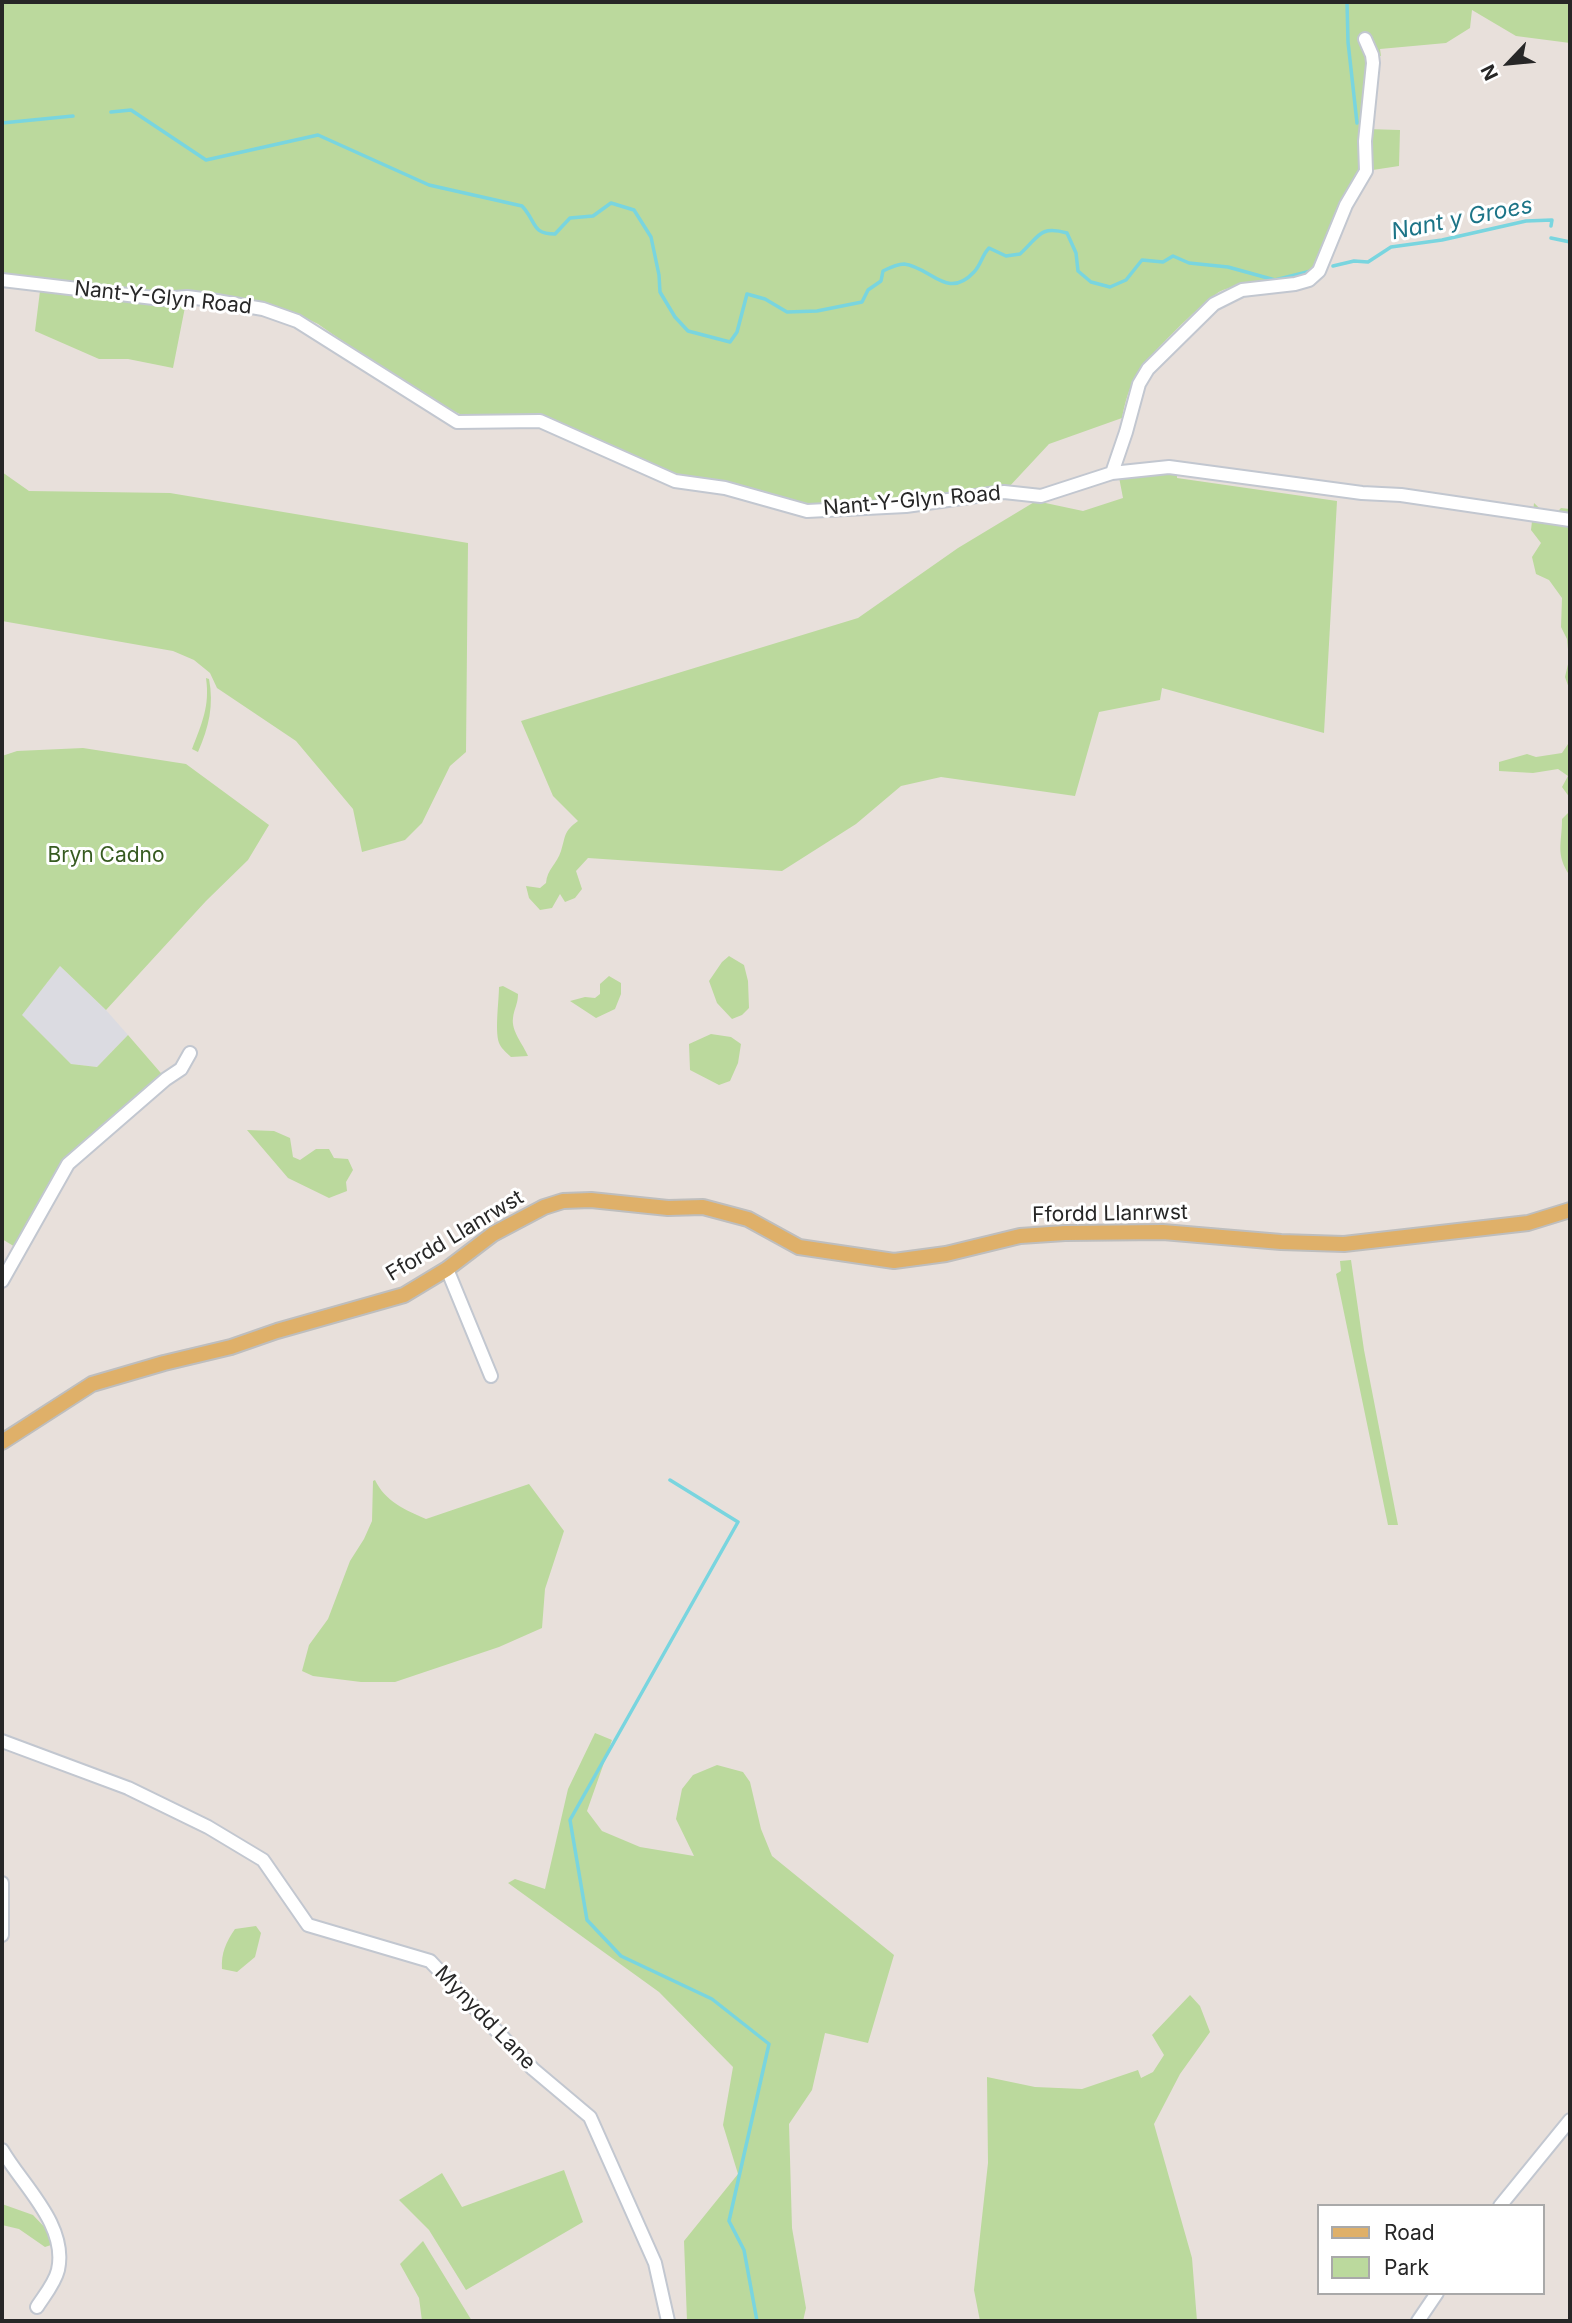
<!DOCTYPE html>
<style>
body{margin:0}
#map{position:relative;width:1572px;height:2323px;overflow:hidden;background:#e8e0db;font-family:Inter,sans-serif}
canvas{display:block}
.frame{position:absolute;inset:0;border:4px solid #272727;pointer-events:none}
.legend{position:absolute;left:1317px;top:2204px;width:228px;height:91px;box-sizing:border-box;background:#fff;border:2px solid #a9a9a9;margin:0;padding:9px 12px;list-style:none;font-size:21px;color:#272727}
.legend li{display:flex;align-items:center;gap:14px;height:35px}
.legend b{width:35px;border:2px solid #a9a9a9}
.north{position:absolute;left:1474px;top:28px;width:70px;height:70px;-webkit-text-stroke:5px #fff;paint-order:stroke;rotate:244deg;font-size:19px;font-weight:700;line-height:28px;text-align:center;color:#272727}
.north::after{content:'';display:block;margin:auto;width:24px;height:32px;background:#272727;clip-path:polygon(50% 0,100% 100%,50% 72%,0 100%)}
</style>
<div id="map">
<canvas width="1572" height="2323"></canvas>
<div class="frame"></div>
<ul class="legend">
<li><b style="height:9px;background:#dfb069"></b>Road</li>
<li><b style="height:19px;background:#bbd99d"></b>Park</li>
</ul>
<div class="north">N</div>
</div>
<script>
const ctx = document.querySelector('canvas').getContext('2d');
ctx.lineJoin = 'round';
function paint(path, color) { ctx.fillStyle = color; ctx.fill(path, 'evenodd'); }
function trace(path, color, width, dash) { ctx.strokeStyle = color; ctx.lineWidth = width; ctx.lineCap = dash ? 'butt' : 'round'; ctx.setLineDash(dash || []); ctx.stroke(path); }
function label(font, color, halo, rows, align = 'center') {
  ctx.font = font + ' Inter,sans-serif'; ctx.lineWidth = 6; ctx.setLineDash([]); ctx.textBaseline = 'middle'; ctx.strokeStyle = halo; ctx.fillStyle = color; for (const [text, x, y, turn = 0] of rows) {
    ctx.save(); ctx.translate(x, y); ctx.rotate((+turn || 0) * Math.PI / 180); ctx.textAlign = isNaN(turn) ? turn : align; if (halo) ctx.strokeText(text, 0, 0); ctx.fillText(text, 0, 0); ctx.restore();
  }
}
paint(new Path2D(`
 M60,966L106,1010L128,1035L97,1067L71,1064L21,1015Z`), '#dbdbe1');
paint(new Path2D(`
 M2,2H1570V43L1516,36L1472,10L1470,28L1446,43L1380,49L1381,56L1373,55L1367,129L1400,130L1399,166L1366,171L1309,280C1281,281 1250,280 1223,290C1209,295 1146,358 1138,373C1129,387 1125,402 1122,418L1049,444L1008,488L899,502L811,506L677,476L568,427L525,415L464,416L451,410L397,379L318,324L291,311L250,301L187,297L173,368L128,359H99L35,331L40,291L162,299V294L2,276Z
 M1177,468V478L1337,501L1324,733L1162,688L1160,700L1099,712L1075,796L941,777L901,786L856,824L782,871L588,858L576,871L582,889L575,898L565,902L560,894L552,908L540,910L529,898L526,886L540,888L546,883C547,869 557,864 561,851C566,836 563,832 578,821L553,796L521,721L858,618L958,548L1036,501L1083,511L1123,498L1118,472Z
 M2,472L29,491L170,493L468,543L466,752L450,766L422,823L405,840L362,852L353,809L296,741L217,688L210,673L194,660L173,651L2,621Z
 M1534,503L1551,519L1561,508L1570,509V691L1565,677L1569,660L1567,639L1561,627L1562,598L1549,580L1536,574L1532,557L1541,543L1531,530Z
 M206,678L209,679C214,705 209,727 198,752L192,749C202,723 210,706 206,678Z
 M1570,731V798L1562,787L1568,776L1558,769L1533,773L1499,771V762L1527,754L1536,757L1562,753L1568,744Z
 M83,748L186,764L269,825L248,860L206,901L106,1010L60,966L22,1015L71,1064L97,1067L128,1035L166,1079L68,1164L20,1250L2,1239V756L17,751Z
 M1570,811V876C1555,854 1562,844 1562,819Z
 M729,956L744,965L748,981L749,1008L742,1015L732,1019L717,1003L709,981L722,962Z
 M609,976L621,983V994L615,1009L596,1018L570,1001L585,997L595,998L600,994V984Z
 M503,986L518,994C518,1004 514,1009 513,1018C511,1031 523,1044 528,1056L511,1057C508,1054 502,1049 500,1045C494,1035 499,1001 499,987Z
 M711,1034L731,1037L741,1044L738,1063L730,1081L719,1085L690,1070L689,1044Z
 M247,1130L274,1131L290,1138L293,1157L300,1160L316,1149H329L334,1158L348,1159L353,1170L346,1182L347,1191L329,1198L288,1178Z
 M1351,1260L1364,1350L1398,1525H1388L1336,1274L1341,1271L1340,1261Z
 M375,1480C385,1501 405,1510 426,1519L529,1484L564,1531L545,1589L542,1628L499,1647L395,1682H361L313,1676L302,1671L309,1645L328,1619L350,1561L364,1539L372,1521L373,1481Z
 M595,1733L612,1740L587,1811L602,1831L640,1847L694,1856L676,1819L682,1789L693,1775L717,1765L743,1772L750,1782L761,1829L772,1856L894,1955L868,2043L825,2033L812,2090L789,2124L792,2228L806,2308L803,2321H687L684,2241L738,2174L723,2125L733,2067L659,1992L508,1883L515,1879L545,1889L568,1789Z
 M256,1926L261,1933L255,1957L237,1972L222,1969C221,1953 226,1942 235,1929Z
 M1190,1995L1200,2006L1210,2032L1180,2074L1154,2124L1192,2258L1197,2321H980L974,2290L988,2163L987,2077L1035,2087L1082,2089L1138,2070L1141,2078L1153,2072L1164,2055L1152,2035Z
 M564,2170L583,2222L466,2290L429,2230L399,2200L442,2173L462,2207Z
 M2,2204L33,2215L51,2234V2245L45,2247L19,2229L2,2225Z
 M423,2241L472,2321H422L419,2298L400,2264Z`), '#bbd99d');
trace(new Path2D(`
 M1347,2L1348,42L1357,123
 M111,112L131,110L206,160L318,135L429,185L522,206C537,222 531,234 555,234L570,218L593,216L611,203L634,210L651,237L659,275L660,292L675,317L688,331L730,342L737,332L747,294L765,299L787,312L817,311L862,302L868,290L881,281L883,271C889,268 897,264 904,264C931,267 947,301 974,272C981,265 982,255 989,248L1006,256L1020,254C1039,237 1039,225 1067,233L1076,253L1078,271L1091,282L1110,287L1126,280L1142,260L1163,262L1173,256L1189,263L1228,267L1275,280L1311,271
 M2,123L73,116
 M1551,238L1570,242
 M1333,266L1354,261L1368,262L1391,247L1442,240L1526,221L1552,220L1551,226
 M670,1480L738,1522L570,1820L587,1920L621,1956L712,1999L769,2044L729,2221L744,2250L757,2321`), '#79d5df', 3.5);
const minor = new Path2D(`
 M2,280L162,299L187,297L211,300L263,309L297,321L457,422L540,421L675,481L725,488L807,511L906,506L1004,492L1041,496L1112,473L1169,467L1362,493L1401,495L1570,520
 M1112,473L1126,432L1139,384L1148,369L1214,304L1242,290L1295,284L1309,280L1319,271L1346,205L1366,171L1365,141L1373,63L1372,55L1365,39
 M447,1269L491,1376
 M2,1281L68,1164L166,1079L181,1069L190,1053
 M2,1741L128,1788L208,1827L263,1860L308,1925L430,1961L533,2069L590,2117L655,2263L668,2321
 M2,1883V1935
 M2,2150C22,2185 68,2225 58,2270C55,2283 44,2296 37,2307
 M1500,2206L1570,2120
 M1418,2321L1437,2293`);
const major = new Path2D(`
 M2,1442L92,1384L164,1363L231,1347L277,1331L404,1295L447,1269L493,1234L544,1207L563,1201L591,1200L668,1208L703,1207L748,1219L799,1247L894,1261L946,1254L1020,1236L1065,1233L1163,1232L1281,1242L1344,1244L1528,1223L1570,1210`);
trace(minor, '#c2c7d0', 16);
trace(major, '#bebebe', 18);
trace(minor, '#fff', 12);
trace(major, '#dfb069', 14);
label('21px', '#272727', '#fff', [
 ["Nant-Y-Glyn Road",163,298,6],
 ["Nant-Y-Glyn Road",912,501,-5],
 ["Ffordd Llanrwst",1110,1214,-1],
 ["Ffordd Llanrwst",455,1236,-31],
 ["Mynydd Lane",485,2018,46]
]);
label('21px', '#375b21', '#fff', [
 ["Bryn Cadno",106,856]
]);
label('italic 23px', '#1c7487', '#fff', [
 ["Nant y Groes",1462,219,-11]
]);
</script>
